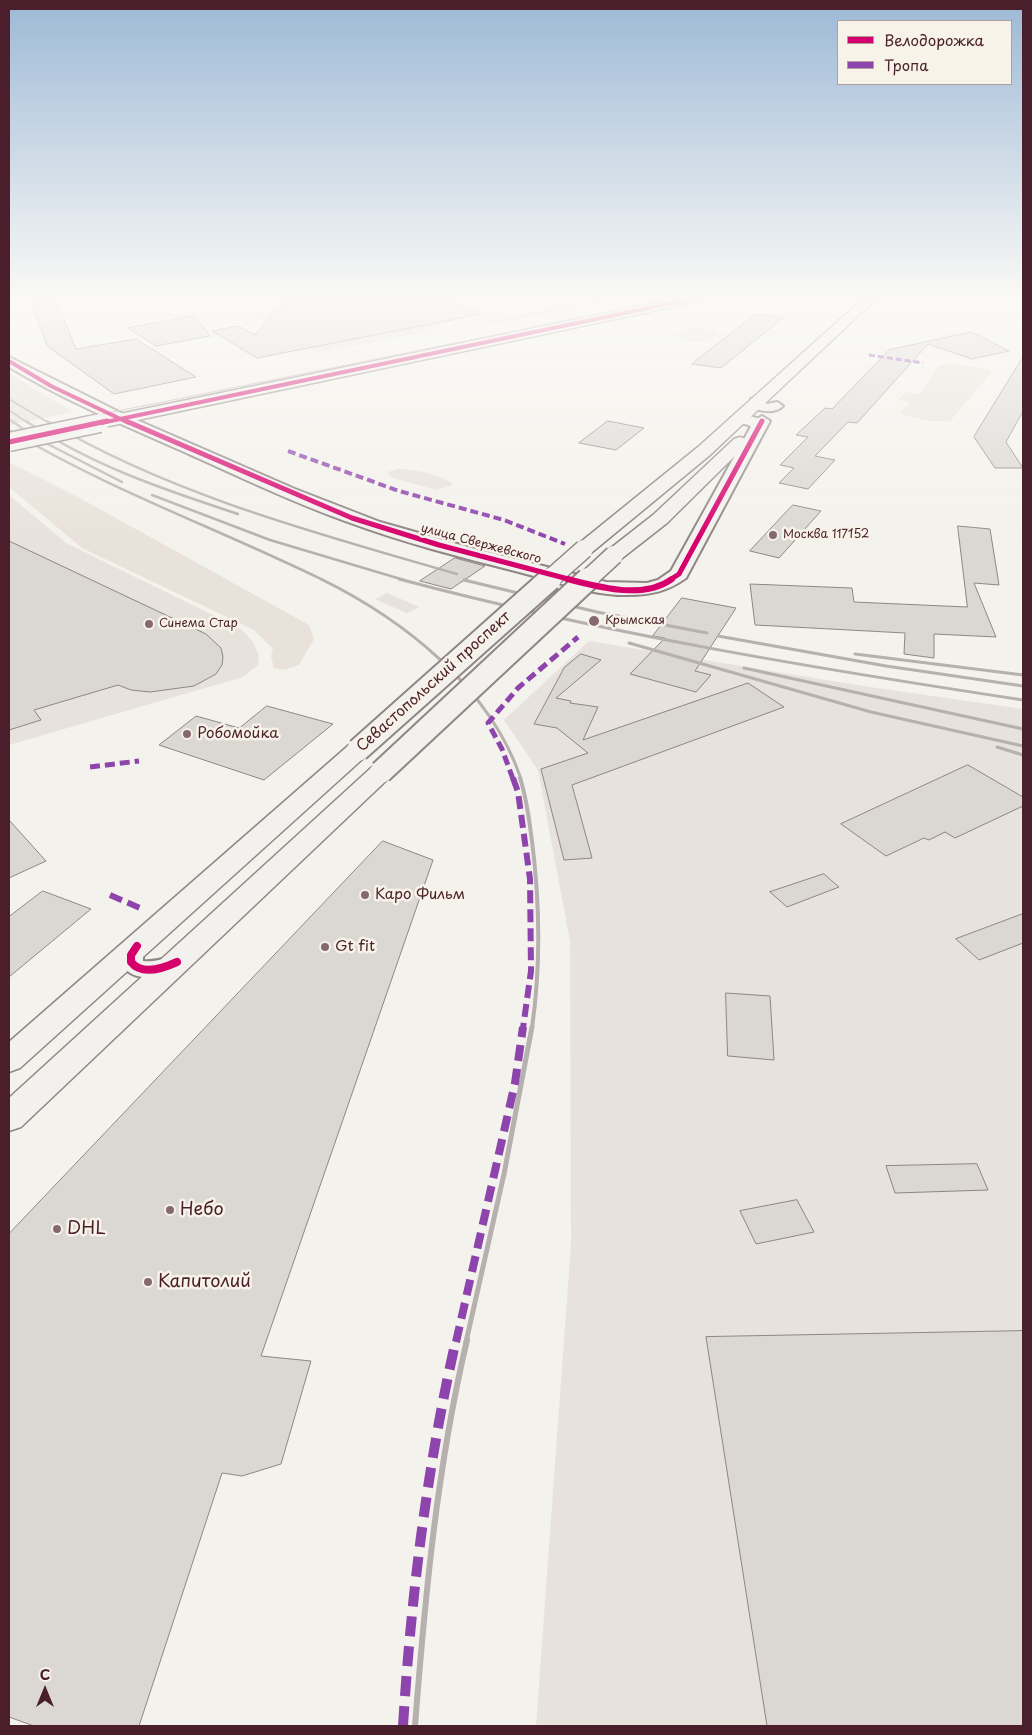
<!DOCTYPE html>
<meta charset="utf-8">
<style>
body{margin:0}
#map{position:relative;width:1032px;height:1735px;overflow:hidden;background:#f4f2ec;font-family:"Playpen Sans",sans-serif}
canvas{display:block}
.frame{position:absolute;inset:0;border:10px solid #4a1f2b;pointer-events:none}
.legend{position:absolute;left:837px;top:20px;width:175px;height:65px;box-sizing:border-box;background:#f7f3e8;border:1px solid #b29e9c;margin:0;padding:6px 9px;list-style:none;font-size:15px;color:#4a1f2b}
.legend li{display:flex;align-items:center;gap:10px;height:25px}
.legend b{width:25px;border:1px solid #b29e9c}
.north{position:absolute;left:20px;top:1665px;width:50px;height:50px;-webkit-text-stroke:4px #f7f3e8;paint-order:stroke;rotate:0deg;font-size:14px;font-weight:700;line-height:20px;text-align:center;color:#4a1f2b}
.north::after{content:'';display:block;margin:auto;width:18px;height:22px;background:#4a1f2b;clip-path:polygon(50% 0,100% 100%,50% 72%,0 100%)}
</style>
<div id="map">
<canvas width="1032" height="1735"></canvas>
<div class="frame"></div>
<ul class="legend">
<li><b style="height:6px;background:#d6006c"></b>Велодорожка</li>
<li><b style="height:6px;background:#8e44ad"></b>Тропа</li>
</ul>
<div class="north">С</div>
</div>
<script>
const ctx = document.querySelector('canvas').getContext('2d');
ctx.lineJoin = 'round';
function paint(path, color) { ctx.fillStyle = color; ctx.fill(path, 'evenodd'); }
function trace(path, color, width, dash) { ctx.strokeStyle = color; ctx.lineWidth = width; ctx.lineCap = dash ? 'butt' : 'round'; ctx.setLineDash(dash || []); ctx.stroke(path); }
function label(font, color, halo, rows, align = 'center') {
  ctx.font = font + ' "Playpen Sans",sans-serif'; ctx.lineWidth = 5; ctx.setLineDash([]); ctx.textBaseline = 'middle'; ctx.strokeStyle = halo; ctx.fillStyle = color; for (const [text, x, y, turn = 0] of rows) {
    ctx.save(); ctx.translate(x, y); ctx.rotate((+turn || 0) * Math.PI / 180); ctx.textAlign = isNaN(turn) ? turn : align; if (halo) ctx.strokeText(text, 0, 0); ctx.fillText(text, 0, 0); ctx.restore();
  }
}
paint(new Path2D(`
 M313,297H388L443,322L437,329L319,353L250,315Z
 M9,372L34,389L74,412L9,425Z
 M9,495L66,543L241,629L253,642L259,656L258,665L243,677L9,745Z
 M387,593L419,607H420L407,613L375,599Z
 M589,641L863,686L1023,709V1726H536L571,1244L570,941L538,770L504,720Z`), '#e7e2db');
paint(new Path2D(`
 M592,297H623L490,325L482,322L587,301Z
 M697,328L713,330L718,334C706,344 687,345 675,335L683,329Z
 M947,363L988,369L992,372L950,421H930L900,414L910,402L898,400L906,392L919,394L923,391L937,367Z
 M9,462L76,496L309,625L314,639L299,665L285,670L274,668L271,656L273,649L254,630L82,548L9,487Z
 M397,469C407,468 449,476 453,485L436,490L390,477L388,472Z`), '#e8e2da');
const building = new Path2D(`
 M276,297H443L482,314L257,358L212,331L238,326L255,335L278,309L286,308Z
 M56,300L76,349L136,339L196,377L114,394L47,346L32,304Z
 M756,314L783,318L721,368L692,364Z
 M195,316L210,336L156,346L128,328Z
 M972,332L1009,351L972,359L928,344L857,423L848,422L815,456L835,460L808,489L779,483L794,468L780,465L808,437L796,435L825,408L832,409L889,350Z
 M1023,357V411L1006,442L1023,468H995L974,437Z
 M608,421L644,428L616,450L579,443Z
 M793,505L821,511L779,558L750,551Z
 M958,526L990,529L999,585L974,583L996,637L934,634V658L904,654L905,633L755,625L750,584L852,588L854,602L967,607Z
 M9,541L206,634L221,648L223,657L222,665L216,674L194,686L150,692L131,690L118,685L34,710L41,720L9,730Z
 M455,558L485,566L451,589L420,581Z
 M682,598L736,608L695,671L711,675L696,692L630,674L665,638L653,636Z
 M581,654L601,660L556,698L571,701L570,703L598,707L583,740L748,683L784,707L572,785L592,858L564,860L541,769L588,753L557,728L534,724L564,668Z
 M267,706L333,724L264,780L159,745L196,716L239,728Z
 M968,765L1023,797V806L955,838L945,832L929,840L924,838L886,856L841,824Z
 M9,820L46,861L9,878Z
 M383,841L433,860L261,1356L311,1361L281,1464L242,1476L222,1473L139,1726H34L9,1717V1234Z
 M824,874L839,887L787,907L770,892Z
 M43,891L91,909L9,977V917Z
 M1023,914V943L979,960L956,939Z
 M726,993L770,996L774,1060L728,1056Z
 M977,1164L988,1190L895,1193L886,1166Z
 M797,1200L814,1232L756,1244L740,1211Z
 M1023,1331V1726H767L706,1337Z`);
paint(building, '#dbd7d3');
trace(building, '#8f8685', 1);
const minor = new Path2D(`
 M755,398L767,404L777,402L783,406C775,414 758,412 750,405L751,399Z
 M745,415L761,419L764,425L758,429C747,426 749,422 735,425L729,421L731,418Z
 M137,938L145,941L148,946L143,955V961C158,963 170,954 184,958L188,963L184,968C167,977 135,985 122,965C119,962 119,958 121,954C122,950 126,945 129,941Z`);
const tertiary = new Path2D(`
 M9,357L123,414L295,489L380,522L468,547L606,582L647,583L658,580L671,571L754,421L762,416L770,421L686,578C668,591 651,595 629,595C592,596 555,581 519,572C460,557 401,542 345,521C289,501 236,475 182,451C123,425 64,400 9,367Z`);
const secondary = new Path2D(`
 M684,297H707L701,301L100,428L92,423L100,418Z
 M865,297H878L710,455L591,553H577L574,549L577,545L698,447Z
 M740,437L746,439L748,442L746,445L667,523L621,559H607L604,555L607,551L653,515L734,439Z
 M358,743L367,745L370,750L367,755L20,1068L9,1072V1042L349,745Z
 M381,764L390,767L394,772L390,777L21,1127L9,1131V1098L372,767Z`);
trace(minor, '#8f8685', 4);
trace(tertiary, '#8f8685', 4);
trace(secondary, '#8f8685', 3);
paint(minor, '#f2f1ed');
paint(tertiary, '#f2f1ed');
paint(secondary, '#f2f1ed');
trace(new Path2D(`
 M9,433L683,297`), '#b6b0ae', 1);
trace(new Path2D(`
 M9,399L49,423
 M9,410L28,423
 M9,419L14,423`), '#b6b0ae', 2);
trace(new Path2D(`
 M12,421L34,437L122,482
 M26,421C90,465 165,490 238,514
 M47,421C171,495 319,534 457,574
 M9,430C109,490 219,529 323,580
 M152,495L270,540L404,580
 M464,580H466`), '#b6b0ae', 2.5);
trace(new Path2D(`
 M321,579C404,620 490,687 521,779
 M399,579C605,634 813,668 1023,700
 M464,580L597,612L707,633
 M718,636L886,666L1023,686
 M629,643L871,712L1023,746
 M855,654L1023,675
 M744,668L1023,729
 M997,747L1023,755`), '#b6b0ae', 3);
trace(new Path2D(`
 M520,778C527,799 529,819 532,841C540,904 541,965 532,1028`), '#b6b0ae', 4);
trace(new Path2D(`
 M466,1342L504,1174L532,1027`), '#b6b0ae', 5);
trace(new Path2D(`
 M415,1726C425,1597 437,1467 467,1340`), '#b6b0ae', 6);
const secondaryBridgeFar1 = new Path2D(`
 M9,442L100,423
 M549,580L584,549
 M587,580L614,555`);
const secondaryBridge = new Path2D(`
 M358,750L550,579
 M381,772L588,579`);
trace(secondaryBridgeFar1, '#8f8685', 21, []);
trace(secondaryBridge, '#8f8685', 26, []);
trace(secondaryBridgeFar1, '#f2f1ed', 18);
trace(secondaryBridge, '#f2f1ed', 22);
trace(new Path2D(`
 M869,355L923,363`), '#8e44ad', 3, [6, 3]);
trace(new Path2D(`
 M288,451L399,491L504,520L565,544`), '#8e44ad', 4, [8, 4]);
trace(new Path2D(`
 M90,767L139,761
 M513,779L502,749L488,723L518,688L578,637`), '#8e44ad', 5, [10, 5]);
trace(new Path2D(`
 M513,778L518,792L530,879L531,971L523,1028
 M110,895L140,908`), '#8e44ad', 6, [13, 6]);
trace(new Path2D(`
 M456,1342L515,1083L523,1027`), '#8e44ad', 8, [16, 8]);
trace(new Path2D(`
 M403,1726C411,1597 427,1466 456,1340`), '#8e44ad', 10, [20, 10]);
trace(new Path2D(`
 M9,361L51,386L129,423
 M101,423L701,297
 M761,423L762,421`), '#d6006c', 4);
trace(new Path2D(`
 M126,421L352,518L439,545L572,580
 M9,442L107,421
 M670,580L679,574L762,421`), '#d6006c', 5);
trace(new Path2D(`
 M567,579C599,587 643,600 672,579`), '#d6006c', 6);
trace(new Path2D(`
 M137,946L131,955V962C142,976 164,968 177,962`), '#d6006c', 8);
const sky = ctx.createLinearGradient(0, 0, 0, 540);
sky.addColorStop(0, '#9db9d6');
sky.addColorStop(0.55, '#faf9f6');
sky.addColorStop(1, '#faf9f600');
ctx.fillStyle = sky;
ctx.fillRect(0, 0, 1032, 540);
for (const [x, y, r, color] of [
 [773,535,5,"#86696f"],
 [594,621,6,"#86696f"],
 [149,624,5,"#86696f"],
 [187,734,5,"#86696f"],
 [365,895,5,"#86696f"],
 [325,947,5,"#86696f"],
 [170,1210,5,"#86696f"],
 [57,1229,5,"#86696f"],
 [148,1282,5,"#86696f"]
]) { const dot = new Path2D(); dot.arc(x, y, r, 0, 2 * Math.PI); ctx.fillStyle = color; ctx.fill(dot); trace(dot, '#f7f3e8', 2); }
label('12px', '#4a1f2b', '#f7f3e8', [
 ["Москва 117152",783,535],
 ["Крымская",605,621],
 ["Синема Стар",159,624]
], 'left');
label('12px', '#4a1f2b', '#f7f3e8', [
 ["улица Свержевского",481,544,15]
]);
label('15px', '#4a1f2b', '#f7f3e8', [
 ["Севастопольский проспект",434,682,-42]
]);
label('15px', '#4a1f2b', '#f7f3e8', [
 ["Робомойка",197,734],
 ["Каро Фильм",375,895],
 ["Gt fit",335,947]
], 'left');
label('18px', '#4a1f2b', '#f7f3e8', [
 ["Небо",180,1210],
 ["DHL",67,1229],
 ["Капитолий",158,1282]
], 'left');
</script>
